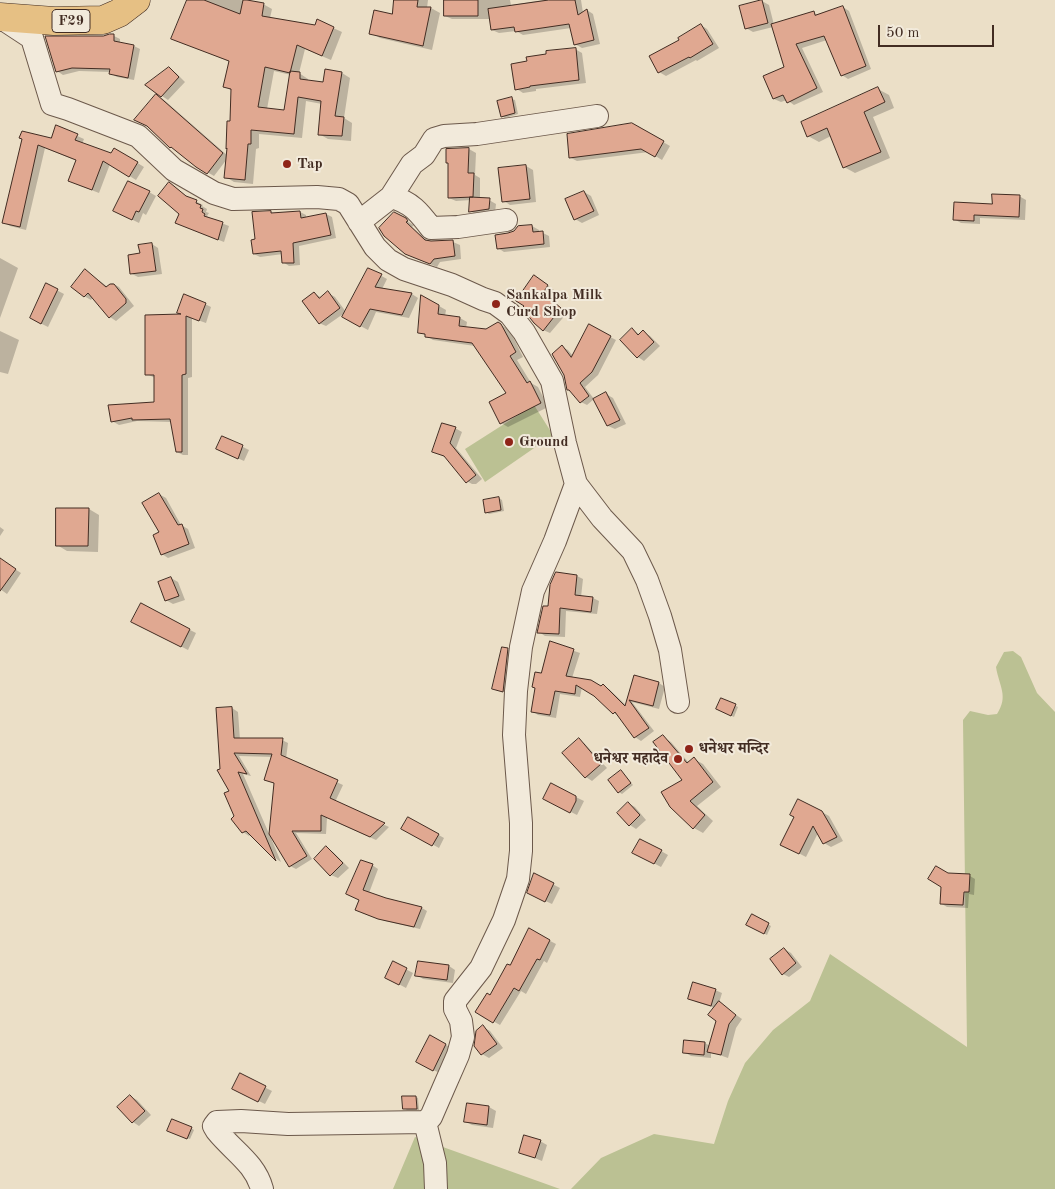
<!DOCTYPE html>
<meta charset="utf-8">
<style>
body{margin:0}
#map{position:relative;width:1055px;height:1189px;overflow:hidden;background:#ebdfc7;font-family:"Old Standard TT",serif}
canvas{display:block}
.scale{position:absolute;left:878px;top:25px;width:116px;height:22px;box-sizing:border-box;border:2px solid #422c22;border-top:0;padding-left:6px;font-size:15px;line-height:18px;white-space:nowrap;color:#422c22;-webkit-text-stroke:4px #f2eadb;paint-order:stroke}
</style>
<div id="map">
<canvas width="1055" height="1189"></canvas>
<div class="scale">50 m</div>
</div>
<script>
const ctx = document.querySelector('canvas').getContext('2d');
ctx.lineJoin = 'round';
function paint(path, color) { ctx.fillStyle = color; ctx.fill(path, 'evenodd'); }
function trace(path, color, width, dash) { ctx.strokeStyle = color; ctx.lineWidth = width; ctx.lineCap = dash ? 'butt' : 'round'; ctx.setLineDash(dash || []); ctx.stroke(path); }
function label(font, color, halo, rows, align = 'center') {
  ctx.font = font + ' "Old Standard TT","Noto Serif Devanagari",serif'; ctx.lineWidth = 4; ctx.setLineDash([]); ctx.textBaseline = 'middle'; ctx.strokeStyle = halo; ctx.fillStyle = color; for (const [text, x, y, turn = 0] of rows) {
    ctx.save(); ctx.translate(x, y); ctx.rotate((+turn || 0) * Math.PI / 180); ctx.textAlign = isNaN(turn) ? turn : align; if (halo) ctx.strokeText(text, 0, 0); ctx.fillText(text, 0, 0); ctx.restore();
  }
}
paint(new Path2D(`
 M534,405L553,435L485,482L465,449Z
 M1013,651L1021,657L1037,693L1055,712V1189H571L601,1158L654,1134L714,1144L728,1101L745,1063L773,1030L810,1001L830,954L967,1047L963,720L970,711L988,715L997,714C1009,696 999,686 996,667L1004,652Z
 M415,1137L560,1189H393Z`), '#bbc193');
paint(new Path2D(`
 M188,0H240L263,4L272,9L270,18L316,26L318,21L342,32L331,60L305,49L299,73L308,79V81L324,84L326,71L342,73L350,78L344,118L352,123L351,141L328,139L319,134L322,104L306,101L302,138L259,134V148L256,149L253,184L234,182L226,177L227,159L214,176L197,166L171,147L148,126L157,95L163,99L228,156L232,91L224,86L230,62L173,38ZM274,71L291,75L285,111L267,109Z
 M395,0H428L427,8H431L440,13L432,50L380,38L371,33L393,16Z
 M446,0H510L511,5L544,0H581L583,13L587,10L593,14L600,44L582,48L575,44L571,28L523,35L516,31L499,33L492,30L490,19H452L445,16Z
 M762,1L769,5L774,25L814,13L818,15L843,7L849,11L871,69L848,79L842,75L827,40L802,48L823,92L794,105L787,100L781,102L774,99L765,77L786,67L773,27L753,32L746,28Z
 M701,25L707,29L719,48L697,61L696,60L666,76L659,72L681,41Z
 M114,36L120,39V43L134,46L140,49L134,80L117,77L110,73L111,72L79,71L63,75L57,71L47,37Z
 M575,49L582,53L586,83L536,89V91L523,93L517,89Z
 M169,69L176,73L185,82L168,100L162,96Z
 M878,89L889,95L894,108L873,117L890,158L855,173L844,167L831,136L819,142L808,136Z
 M512,99L515,100L518,114L505,118L502,116Z
 M632,124L670,146L662,160L649,152L577,161L571,158Z
 M57,127L84,139L82,144L111,155L115,149L144,167L136,180L110,164L99,193L76,184L77,161L45,148L26,230L10,226L4,222L24,139H52Z
 M469,149L476,153L475,175L480,178V199L489,200L496,204L495,213L477,215L470,211L471,200L456,201L449,198Z
 M526,166L533,170L536,202L510,205L504,201Z
 M175,187L189,198L203,205L202,206L207,209L206,212L209,213L207,216L211,219L229,226L224,242L183,226Z
 M149,192L156,196L146,215L143,213L139,223L121,214Z
 M584,192L591,196L599,215L582,223L575,219Z
 M1019,196L1026,200L1025,220L980,218V224L961,223L954,219Z
 M271,212L274,214L300,212L306,215V218L326,214L332,217L336,238L299,246L300,265L289,266L283,262V254L260,257L254,254L256,240Z
 M394,213L412,224L414,225L412,227L428,241L453,242L460,245L461,259L440,262L437,267L410,256Z
 M532,226L539,230V233H543L549,236L550,247L504,252L498,248L509,234Z
 M152,244L158,248L162,274L138,277L132,274L141,254Z
 M0,258L18,268L0,318Z
 M369,269L387,279L382,289L412,294L418,298L409,318L376,312L368,330L351,321Z
 M86,271L108,287L112,283L119,287L134,306L116,321L110,317L93,297L91,300L84,296Z
 M541,281L554,290L548,297L567,313L550,333L543,330Z
 M47,285L64,294L48,327L38,322Z
 M328,293L335,297L346,312L326,326L319,323L315,294L322,298Z
 M205,304L211,307L206,323L192,318V377L188,378V455H183L177,452L171,422L137,421L119,425L112,421L155,403V378L147,374L184,316Z
 M439,306L446,310L445,316L460,318L467,322L466,328L486,331L498,323L506,328L511,333L523,357L517,360L531,383L538,387L548,407L508,427L501,423L508,394L475,346L433,340L420,332Z
 M589,326L616,340L598,375L585,387L594,399L587,405L581,402L562,347L568,350L573,356Z
 M633,330L640,335L643,332L650,336L660,346L644,361L638,357Z
 M0,331L19,340L8,374L0,372Z
 M606,394L613,398L626,424L615,429L608,426L595,399Z
 M455,428L462,432L456,448L482,479L476,484H472L465,480L447,458L434,451Z
 M223,437L249,450L244,461L224,452Z
 M159,494L166,498L181,525L188,529L195,548L168,558L162,554Z
 M499,498L502,500L504,511L489,514L486,512Z
 M89,509L99,515L98,552L67,551L57,545Z
 M0,527L4,530L0,536Z
 M10,566L21,573L7,594L0,589V567Z
 M577,576L583,579L581,597L593,598L599,601L597,614L566,611L565,637L545,636L539,632L549,607Z
 M171,578L178,582L185,600L173,604L166,600Z
 M141,605L196,633L188,650L139,625Z
 M551,643L580,653L572,678L601,687L603,686L609,689L627,706L635,677L659,683L665,687L659,709L632,702L654,731L641,741L635,737L620,717L614,713L595,695L582,687L580,697L560,694L556,718L538,715L532,711Z
 M507,649L510,651L506,692L493,688Z
 M722,699L738,707L734,717L717,709Z
 M232,708L238,712L240,740H282L288,743L286,759L343,785L335,802L389,827L376,840L327,818L326,834L296,833L312,859L296,869L290,866L272,837L271,838L281,862L278,860L251,834L249,836L243,832L236,817L231,791L221,769ZM239,756L273,757L265,780L275,784L270,836L243,774L251,776Z
 M663,737L671,742L689,763L694,759L703,764L721,787L697,806L713,821L703,833L694,828L684,780Z
 M579,740L585,744L607,768L592,781L586,777Z
 M621,772L633,785L622,794L619,792Z
 M551,785L584,801L577,815L551,802Z
 M628,803L635,807L646,820L636,829L630,825Z
 M822,812L829,816L843,841L831,847L824,843L818,833L806,857L781,844Z
 M409,818L444,838L439,848L403,828Z
 M327,848L333,852L349,868L338,878L331,875Z
 M661,851L668,855L661,867L640,856Z
 M372,865L378,869L369,893L386,900L422,908L427,911L420,929L385,921L362,913L361,900L353,897Z
 M948,874L970,876L975,879L974,895L969,894L968,908L947,907L942,904Z
 M535,875L560,888L552,904L535,896Z
 M752,916L771,926L767,935L748,925Z
 M529,930L556,944L547,963L544,961L526,994L521,991L500,1025L477,1012L490,997L510,967Z
 M784,949L791,953L802,967L789,977L783,974Z
 M394,963L413,973L406,988L393,981Z
 M449,966L455,970L453,983L423,979L417,975Z
 M715,990L722,993L719,1003L742,1019L736,1028L728,1058L711,1052V1058L691,1056L684,1052L685,1041L705,1043L710,1046L717,1020L715,1008L696,1002L689,998Z
 M483,1027L490,1031L503,1048L489,1058L482,1054Z
 M430,1037L452,1048L440,1073L424,1066Z
 M240,1075L272,1091L265,1104L240,1092Z
 M130,1096L137,1100L151,1115L139,1126L133,1122Z
 M416,1097L418,1098L419,1110H407L404,1108Z
 M468,1105L489,1107L496,1111L493,1128L472,1125L466,1122Z
 M191,1128L194,1130L190,1139L172,1132Z
 M540,1141L547,1145L542,1161L520,1152Z`), '#0003');
const building = new Path2D(`
 M187,0H204L240,14L243,0H247L264,3L262,16L315,25L317,19L334,27L322,56L297,45L290,73L265,67L258,107L284,110L290,71L300,72V79L323,82L325,69L342,72L335,116L344,117L342,136L318,135L321,101L298,97L294,134L251,130V144H248L245,180L224,178L227,148L226,149L227,121H230L231,89L223,87L229,61L171,39Z
 M394,0H418L417,7H431L423,46L369,34L374,10L392,14Z
 M444,0H478V16H444Z
 M549,0H575L578,15L587,9L594,40L574,45L569,24L515,32L514,27L491,30L488,9Z
 M762,0L768,23L745,29L739,6Z
 M843,6L866,66L841,76L824,36L796,44L817,88L787,103L783,95L773,99L763,76L784,67L771,24L814,11L815,15Z
 M701,24L713,44L690,58L689,57L658,73L649,56L679,40L678,38Z
 M110,34H114V41L134,45L128,78L109,74L110,69L72,68L56,72L45,36H103Z
 M576,48L579,80L530,86V87L515,90L511,64L527,61L526,57L546,54V51Z
 M169,67L179,77L161,97L145,85Z
 M878,87L885,102L864,112L881,152L843,168L827,128L807,137L801,122Z
 M156,94L223,153L207,174L196,167L171,147L170,148L147,126L134,120Z
 M512,97L515,113L501,117L497,101Z
 M632,123L664,141L655,157L641,149L569,158L567,134Z
 M56,125L78,134L75,140L111,153L114,148L138,162L129,177L103,161L92,190L68,181L76,160L38,145L20,227L2,223L22,139L19,138L22,131L51,138Z
 M469,148L468,173H474L473,197L448,198V163H446V149Z
 M526,165L530,199L502,202L498,168Z
 M128,181L150,191L139,212L136,211L132,220L113,211Z
 M169,182L186,196L197,200L196,203L201,205L200,208L203,209L202,212L205,214L204,216L223,222L218,240L175,223L179,214L158,196Z
 M584,191L594,211L574,220L565,199Z
 M992,194L1020,195L1019,217L974,215V221L953,220L954,202L992,204Z
 M470,197L490,198L489,209L469,212Z
 M271,211V213L300,211L301,218L326,213L331,235L293,243L294,263H282L281,251L253,254L251,240L255,239L252,212Z
 M394,212L406,218L408,221L406,222L425,240L431,241L453,240L455,256L434,259L430,264L405,254L384,236L379,228Z
 M532,225L533,232L543,231L544,244L497,249L495,235L508,233L514,231L518,226Z
 M152,243L156,271L130,274L128,255L140,253L138,245Z
 M368,268L382,274L375,287L412,293L402,315L370,309L360,327L342,317Z
 M85,269L106,287L110,284H114L126,299V303L109,318L88,293L84,297L71,287Z
 M534,275L548,285L543,293L561,308L543,331L534,323L522,308L524,306L516,301Z
 M46,283L58,289L41,324L30,318Z
 M328,291L340,308L319,324L302,301L314,292L319,298Z
 M184,294L206,303L199,321L186,316V374L182,375V452H176L170,419L132,420V418L111,422L108,405L154,402V375H145V315L181,314L177,313Z
 M421,295L439,305L438,314L460,317L459,326L486,329L498,322L501,324L516,352L510,356L527,383L530,381L541,403L500,424L489,402L506,393L472,343L425,337V334L418,333Z
 M589,324L611,336L592,372L580,383L589,396L580,403L569,390H567L564,375L552,354L562,345L571,357Z
 M632,328L638,335L643,330L654,342L637,358L620,340Z
 M606,392L620,420L607,426L593,399Z
 M442,423L456,427L450,443L476,475L466,483L444,456L432,452Z
 M222,436L243,445L238,459L216,449Z
 M159,493L178,525L182,524L189,544L161,555L153,535L159,532L142,503Z
 M499,497L501,510L485,513L483,500Z
 M56,508H89L88,546H56Z
 M0,558L16,569L0,591Z
 M556,572L577,575L575,595L593,597L591,612L560,608L559,634L537,633L543,606H548L550,585Z
 M171,577L179,596L165,601L158,582Z
 M141,603L190,629L181,647L131,622Z
 M550,641L574,649L566,676L591,680L601,686L603,684L625,706L634,675L659,682L653,706L629,700L649,728L634,738L615,712L613,714L594,696L576,685L575,694L555,691L550,715L531,712L535,688L532,687L535,672L541,673Z
 M502,647L508,648L503,692L492,689Z
 M721,698L736,704L731,716L716,709Z
 M232,707L234,738H283L281,755L338,780L330,798L385,823L370,837L321,815V831H292L307,856L289,867L269,834L274,783L264,780L272,754L234,753L247,774L238,772L276,861L246,831L242,833L231,819L234,816L224,793L229,791L217,770L220,769L216,708Z
 M663,735L687,763L694,757L713,782L690,801L705,815L693,829L670,807L661,792L682,780L653,742Z
 M579,738L601,764L585,778L562,753Z
 M621,770L631,783L618,793L608,780Z
 M551,783L576,796V801L570,813L543,799Z
 M798,799L822,811L837,837L823,844L813,826L799,854L780,845L794,817L790,815Z
 M628,802L640,815L629,826L617,813Z
 M408,817L439,834L432,846L401,829Z
 M640,839L662,850L654,864L632,853Z
 M326,846L343,863L330,876L314,859Z
 M361,860L373,864L363,890L386,898L422,907L414,927L378,919L355,910L359,900L346,894Z
 M936,866L948,873L970,874L969,892H964L963,905L940,904L941,887L928,879Z
 M534,873L554,883L545,902L527,893Z
 M752,914L769,923L764,934L746,925Z
 M529,928L550,940L540,960L537,959L519,991L514,988L493,1023L475,1012L487,993L490,995L507,964L510,965Z
 M784,948L796,963L782,975L770,959Z
 M393,961L407,968L399,985L385,978Z
 M418,961L449,965L447,980L415,976Z
 M693,982L716,989L711,1006L688,999Z
 M719,1001L736,1015L729,1024L721,1055L707,1052L716,1021L708,1015Z
 M483,1025L497,1044L481,1055L474,1046L476,1031Z
 M430,1035L446,1044L433,1071L416,1062Z
 M684,1040L705,1042L704,1055L683,1053Z
 M240,1073L266,1086L258,1102L232,1089Z
 M130,1095L145,1111L132,1123L117,1107Z
 M402,1096H416L417,1109H403Z
 M467,1103L489,1106L487,1125L464,1122Z
 M172,1119L192,1127L187,1139L167,1131Z
 M524,1135L541,1140L535,1158L519,1153Z`);
paint(building, '#e0a891');
trace(building, '#422c22', 1);
const minor = new Path2D(`
 M0,17L32,38L52,104L68,109L138,136L174,170L214,193L233,199L317,197L339,199L348,204L375,247L388,260L404,269L452,285L483,299L495,303L510,314L524,332L552,381L565,443L576,484L602,518L633,551L647,580L660,616L670,650L678,702
 M391,197L412,164L424,155L434,139L444,136L477,134L597,116
 M359,222L391,197C411,202 419,212 431,228L458,227L506,220
 M425,1122L435,1163L436,1189
 M262,1189C255,1163 233,1151 217,1131L214,1126L217,1122L241,1121L288,1124L425,1122L431,1117L444,1087L458,1055L463,1037L461,1021L455,1009V1001L481,968L504,920L518,879L521,851V823L514,735L516,691L521,647L533,591L555,541L576,484`);
const major = new Path2D(`
 M0,17L54,21L103,20L119,13L136,0`);
trace(minor, '#6c594b', 24);
trace(major, '#422c22', 29);
trace(minor, '#f2eadb', 22);
trace(major, '#e6c084', 28);
for (const [x, y, r, color] of [
 [287,164,5,"#8f2418"],
 [496,304,5,"#8f2418"],
 [509,442,5,"#8f2418"],
 [689,749,5,"#8f2418"],
 [678,759,5,"#8f2418"]
]) { const dot = new Path2D(); dot.arc(x, y, r, 0, 2 * Math.PI); ctx.fillStyle = color; ctx.fill(dot); trace(dot, '#f2eadb', 2); }
for (const [x, y, w] of [
 [71,21,38]
]) { const box = new Path2D(); box.roundRect(x - w / 2, y - 11.5, w, 23, 4); ctx.fillStyle = '#f2eadb'; ctx.fill(box); trace(box, '#422c22', 1); }
label('bold 14px', '#422c22', null, [
 ["F29",71,21]
]);
label('bold 15px', '#422c22', '#f2eadb', [
 ["Tap",297,164],
 ["Sankalpa Milk",506,295],
 ["Curd Shop",506,312],
 ["Ground",519,442],
 ["धनेश्वर मन्दिर",699,749],
 ["धनेश्वर महादेव",668,759,"right"]
], 'left');
</script>
